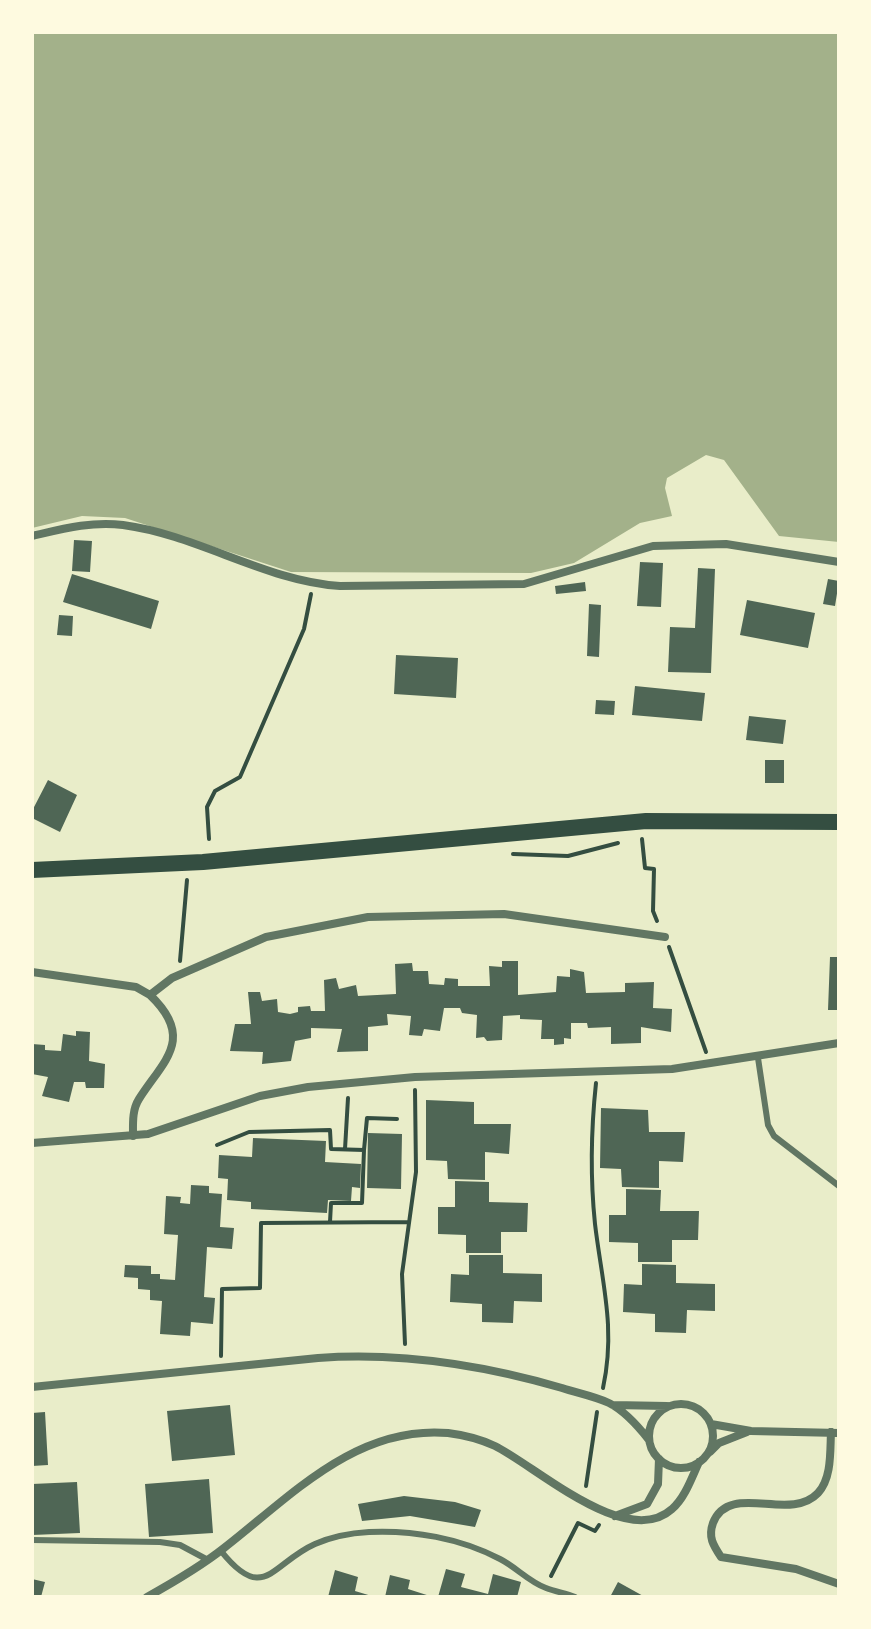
<!DOCTYPE html>
<style>
body{margin:0}
#map{position:relative;width:871px;height:1629px;overflow:hidden;background:#e9edc9;font-family:"Open Sans",sans-serif}
canvas{display:block}
.frame{position:absolute;inset:0;border:34px solid #fefae0;pointer-events:none}
</style>
<div id="map">
<canvas width="871" height="1629"></canvas>
<div class="frame"></div>
</div>
<script>
const ctx = document.querySelector('canvas').getContext('2d');
ctx.lineJoin = 'round';
function paint(path, color) { ctx.fillStyle = color; ctx.fill(path, 'evenodd'); }
function trace(path, color, width, dash) { ctx.strokeStyle = color; ctx.lineWidth = width; ctx.lineCap = dash ? 'butt' : 'round'; ctx.setLineDash(dash || []); ctx.stroke(path); }
paint(new Path2D(`
 M32,32H839V542L779,536L724,460L706,455L667,478L665,488L672,516L640,523L574,563L531,573L291,572L125,518L82,516L32,528Z`), '#a3b18a');
paint(new Path2D(`
 M74,540L92,541L90,572L72,571Z
 M640,562L663,563L661,607L637,606Z
 M698,568L715,569L711,673L668,672L670,627L695,628Z
 M72,574L159,601L151,629L63,602Z
 M828,579L839,581L835,606L823,604Z
 M585,582L586,591L556,594L555,586Z
 M747,600L815,613L808,648L740,635Z
 M589,604L601,605L599,657L587,656Z
 M59,615L73,616L72,636L57,635Z
 M396,655L458,658L456,698L394,694Z
 M635,686L705,693L702,721L632,715Z
 M596,700L615,701L614,715L595,714Z
 M749,716L786,720L783,744L746,740Z
 M765,760H784V783H765Z
 M48,780L77,795L60,832L32,818V811Z
 M830,957H839V1010H828Z
 M502,961H518V995L556,992L557,976L570,977V969L584,972L586,993L625,992V983L654,982L653,1008L672,1009L671,1032L641,1027V1043L611,1044V1027L588,1028L587,1023H571V1039L564,1038V1044L554,1045V1039H541L542,1020L520,1019V1015L503,1016L502,1040L487,1041L484,1037L476,1038L477,1015L462,1013L460,1008H444L440,1031L424,1029L422,1036L409,1035L411,1016L387,1014L388,1025L368,1027V1051L337,1052L342,1029L311,1028V1038L295,1041L291,1061L262,1064L263,1052L230,1051L235,1024H251L248,992H260L262,1001L277,999L278,1012L290,1014L298,1012V1007L310,1006L311,1011H325L324,980L336,978L339,989L356,985L358,996L396,994L395,964L412,963L413,971H428L429,984L444,985L445,978L458,979V986H490L489,966L502,967Z
 M76,1031L90,1032L89,1061L105,1064L104,1088H86L85,1082H74L69,1102L42,1096L48,1077L32,1074V1044L45,1045V1050L61,1051L63,1034L76,1036Z
 M426,1100L474,1102V1124H511L509,1154L485,1152V1180L448,1179L447,1161L426,1160Z
 M601,1108L648,1110L649,1132H685L683,1162L659,1161V1188L622,1187L621,1169L600,1168Z
 M368,1133L402,1134L401,1189L367,1188Z
 M253,1138L326,1141L325,1162L361,1164L360,1188L352,1187L351,1201L328,1200L327,1213L251,1209V1202L227,1200L228,1179L218,1178L219,1155L252,1157Z
 M455,1181L489,1182V1202L528,1203L527,1232H501V1253H466V1235L438,1234V1207H455Z
 M191,1185L209,1186V1193L222,1194L220,1227L234,1228L232,1249L207,1247L204,1297L215,1298L213,1324L191,1322L190,1336L160,1334L162,1301L150,1300V1290L138,1289V1278L124,1277L125,1265L151,1266V1274H160V1279L175,1280L178,1235L164,1234L166,1196L181,1197L180,1203L190,1204Z
 M626,1189L661,1190L660,1211H699L698,1240H672V1262H638V1243L609,1242V1215H626Z
 M469,1255H503V1273L542,1274V1302L514,1301L513,1323L482,1322V1304L450,1302L451,1274L469,1275Z
 M642,1264L676,1265V1283L715,1284V1311L687,1310L686,1333L655,1332V1314L623,1312L624,1284L642,1285Z
 M230,1405L235,1455L172,1461L167,1411Z
 M45,1412L48,1465L32,1466V1413Z
 M209,1479L213,1533L149,1537L145,1484Z
 M77,1482L80,1533L32,1535V1484Z
 M404,1496L455,1502L481,1510L475,1527L410,1516L362,1521L358,1504Z
 M446,1569L465,1574L461,1587L488,1594L493,1574L521,1582L517,1597H438Z
 M335,1570L358,1577L355,1591L375,1597H328Z
 M390,1575L410,1580L408,1589L433,1597H385Z
 M32,1579L45,1582L41,1597H32Z
 M618,1582L645,1597H610Z`), '#4f6655');
trace(new Path2D(`
 M209,839L207,807L215,791L240,777L304,629L311,594
 M642,839L645,868L654,869L653,911L657,921
 M513,854L568,856L618,843
 M669,947L706,1052
 M180,961L187,880
 M596,1083C591,1130 590,1176 595,1224C602,1283 616,1328 603,1388
 M217,1145L249,1132L330,1130L331,1149L364,1150L367,1118L397,1119
 M345,1149L348,1098
 M330,1222L331,1203H362L364,1150
 M405,1344L402,1274L416,1172L415,1090
 M221,1356L222,1289L260,1288L261,1223L408,1222
 M586,1486L597,1412
 M551,1576L578,1523L595,1531L599,1525`), '#344e41', 4);
trace(new Path2D(`
 M758,1058L768,1125L774,1136L839,1186
 M32,1540L160,1542L180,1545L208,1560
 M221,1551C264,1605 272,1563 315,1544C331,1537 351,1533 369,1532C413,1530 460,1538 500,1559C516,1567 529,1582 546,1588C556,1592 566,1593 575,1597`), '#617663', 6);
trace(new Path2D(`
 M32,536C62,529 91,521 123,525C198,535 265,581 340,586L524,584L653,546L726,544L839,562
 M32,972L136,987L150,995
 M133,1136C133,1123 132,1110 139,1099C163,1061 196,1039 150,995L172,978L266,937L368,917L504,914L665,937
 M32,1143L148,1134L260,1096L308,1087L415,1077L672,1069L839,1043
 M32,1387L318,1358C400,1352 483,1365 562,1388C577,1393 594,1396 609,1403C625,1411 638,1426 649,1440
 M649 1436a32 32 0 1 1 64 0a32 32 0 1 1-64 0Z
 M613,1405L667,1406
 M711,1424L751,1431L839,1433
 M831,1432C830,1451 832,1478 818,1493C790,1523 729,1481 713,1523C708,1537 713,1545 721,1557L796,1569L839,1584
 M710,1452L719,1443L747,1432
 M615,1516L647,1504L658,1484L659,1459
 M147,1597C174,1582 200,1567 224,1548C291,1496 356,1425 448,1433C464,1435 480,1439 495,1446C537,1467 627,1550 672,1509C685,1498 692,1477 699,1462`), '#617663', 8);
trace(new Path2D(`
 M32,870L203,862L646,821L839,822`), '#344e41', 16);
</script>
